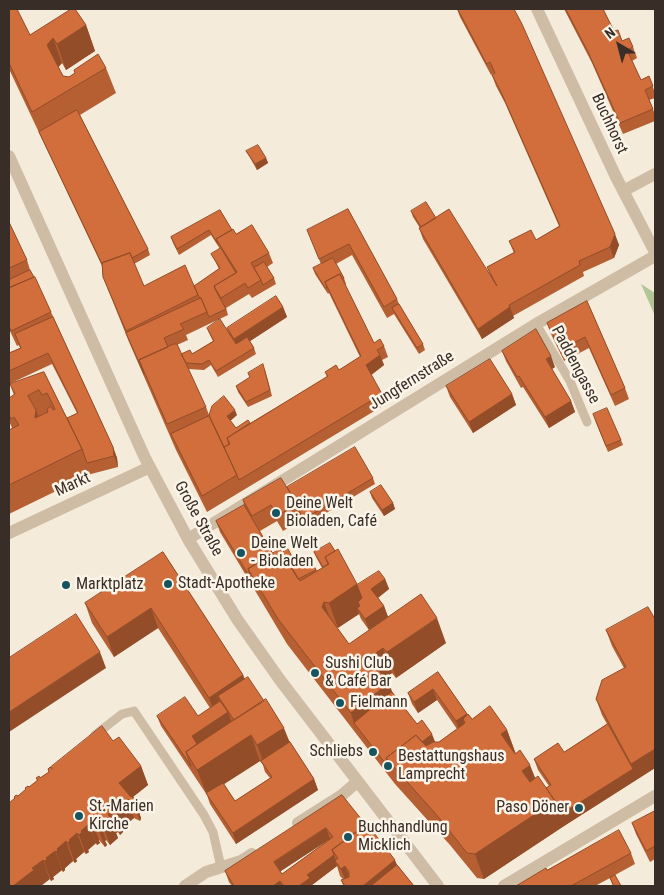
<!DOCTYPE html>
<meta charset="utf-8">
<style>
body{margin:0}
#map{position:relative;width:664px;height:895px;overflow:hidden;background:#f4ebdb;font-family:"Roboto Condensed",sans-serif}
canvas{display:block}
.frame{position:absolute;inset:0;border:10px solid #392e27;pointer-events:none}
.north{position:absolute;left:594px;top:20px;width:50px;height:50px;-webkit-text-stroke:4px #fbf4e8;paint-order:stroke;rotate:323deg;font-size:14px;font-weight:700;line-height:20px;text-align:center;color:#392e27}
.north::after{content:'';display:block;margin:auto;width:18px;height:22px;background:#392e27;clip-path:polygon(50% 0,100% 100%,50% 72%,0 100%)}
</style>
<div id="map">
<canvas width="664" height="895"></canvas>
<div class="frame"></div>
<div class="north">N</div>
</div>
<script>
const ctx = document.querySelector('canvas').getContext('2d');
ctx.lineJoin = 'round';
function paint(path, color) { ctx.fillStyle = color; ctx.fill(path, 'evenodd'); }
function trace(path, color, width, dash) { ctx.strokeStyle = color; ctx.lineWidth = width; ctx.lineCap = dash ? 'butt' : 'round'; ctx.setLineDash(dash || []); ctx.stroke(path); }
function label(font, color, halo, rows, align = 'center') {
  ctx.font = font + ' "Roboto Condensed",sans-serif'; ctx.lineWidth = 5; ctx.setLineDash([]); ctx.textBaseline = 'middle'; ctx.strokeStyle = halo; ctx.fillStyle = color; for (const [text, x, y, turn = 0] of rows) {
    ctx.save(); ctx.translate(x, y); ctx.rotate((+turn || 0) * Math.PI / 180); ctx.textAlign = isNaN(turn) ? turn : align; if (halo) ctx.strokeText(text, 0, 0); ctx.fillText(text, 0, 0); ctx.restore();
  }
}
paint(new Path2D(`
 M641,284L655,293V316Z`), '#b2c599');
trace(new Path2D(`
 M536,324L570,381L587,422
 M95,735L122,714L134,711L204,815L213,832L221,867`), '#cebca5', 9);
trace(new Path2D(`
 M537,9L616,177L655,252
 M9,156L145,458L188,539L237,619L280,680L438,886
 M623,191L655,174
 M9,533L150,467
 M188,539L536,324L655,256
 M298,823L342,795L357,782
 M185,886L206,872L241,861L252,854
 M504,886L655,796`), '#cebca5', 12);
paint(new Path2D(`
 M9,9H20L17,10L30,35L86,25L95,51L66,70L62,63L58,67L63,76L69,77L75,73L74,70L106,68L116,93L80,115L148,249L150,255L134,264L144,286H194L219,269L214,259L211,254L220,249L211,235L179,255L173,243L171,237L220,210L232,230L236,234L269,253L273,263L267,267L274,278L276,284L252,298L249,294L226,308L228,315L186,335L188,340L177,345L181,354H192L213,341L209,333L207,328L229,333L227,328L283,307L287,317L250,341L254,348L256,354L218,377L211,365L204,370L188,369L206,407L209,415H237L230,421L236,428L250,423L327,377L325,372L339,370L360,357L329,293L328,294L315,274L313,268L321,264L307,230L348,209L397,299L399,304L423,344L425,350L419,354L394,314L387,318L352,255L336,264L344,278L346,284L345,285L374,343L384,346L388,357L382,360L384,365L371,375L382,394L386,404L207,512L176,450L129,342L103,277L102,266L9,69Z
 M457,9H514L619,245L614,258L583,272L584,276L513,316L514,318L482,339L423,239L419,228H420L413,217L411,211L436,218L491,276L487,267L514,253L509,241L536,240L559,226L505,103L496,86L492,75L494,73L491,75L460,17Z
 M564,9H603L614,31L622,41L633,47L637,58L632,61L641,80L649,76L655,93V98L649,100L655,114V121L623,134L592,63Z
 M246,151L266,158L268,163L257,170L249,156Z
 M9,222L27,260L30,270L51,312L113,447L117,458L118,467L91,474L9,514V430L12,428L9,421V398L14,395L10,384L44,372L67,418L77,413L52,364L9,384V353L20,348L19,345L17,346L9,329Z
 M587,301L625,388L629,399L615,406L589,348L564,361L551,334L547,323Z
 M502,351L555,367L552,369L571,401L575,412L549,428L523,387L521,388L506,361Z
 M265,370L272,396L248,407L238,392L236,386L250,378L248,373Z
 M446,386L512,394L516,405L473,433L450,397Z
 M595,420L621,440L623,445L608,452Z
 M373,478L375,484L306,525L303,519L283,531L277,521L260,531L273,554L282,553L295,562L308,555L317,571L322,568L316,557L314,552L335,551L357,585L385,579L389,589L378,598L384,606L388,617L369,630L361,619L359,614L337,628L349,644L446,643L396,678L392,673L385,678L392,692L417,724L435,742H439L457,729L437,700L418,713L412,704L408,693L438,672L468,715L472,719L507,730L516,754L535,778L546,788L549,786L538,770L534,759L564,752L607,724L602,715L596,699L624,668L612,646L606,630L655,619V768L564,826L484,879L477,878L450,845L395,784L287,644L220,532L216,521L244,505L243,500L287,487Z
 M370,492L393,503L395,509L384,516L372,498Z
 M163,552L243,675L245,679L290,742L314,779L318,790L236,844L210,804L207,795L161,726L157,716H198L210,708L158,628L114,657L92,623L85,603ZM260,761L263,765L265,772L270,778L235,801L224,784Z
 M113,741L141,766L148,785L133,797L134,798L141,818L140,821L134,818L122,828L123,832L120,835L118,832L116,833L118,838L110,845L106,840L105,841L107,845L105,847L99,840V841L100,843L97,845L96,843L88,850L89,852L86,854L84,852L76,859L77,861L75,863L73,861L65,868V870L63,872L62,870L53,877L54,879L51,881L14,797L18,796L26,790L25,788L29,787L37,781L36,778H40L49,772L48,769Z
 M342,795L414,886H339L343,885L341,880L343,879L340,876L337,866L312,885L313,886H232L229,882L225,871ZM330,839L282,874L280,871Z
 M655,811V859L650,862L636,834L632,823Z
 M631,853L635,864L615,875L621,886H613L610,878L595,886H516L547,870Z`), '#b55f33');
paint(new Path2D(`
 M86,25L95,51L66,70L57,44Z
 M53,38L62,63L56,70L47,45Z
 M266,158L268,163L257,170L255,164Z
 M615,234L619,245L614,258L610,247Z
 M283,307L287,317L238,349L234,339Z
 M510,307L514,318L482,339L478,329Z
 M380,355L384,365L370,376L366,365Z
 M551,356L555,367L550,370L546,359Z
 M512,394L516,405L473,433L469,422Z
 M571,401L575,412L549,428L545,417Z
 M36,410L46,436L35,418Z
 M235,410L237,415L229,422L227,416Z
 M113,447L117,458L118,467L114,456Z
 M393,503L395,509L384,516L382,510Z
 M385,579L389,589L375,600L371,589Z
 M357,584L366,609L360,606L358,602L362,612L357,608L359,614L338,628L329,603Z
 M324,602L333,627L322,607Z
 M384,606L388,617L369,630L365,619Z
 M151,608L158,628L114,657L107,637Z
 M437,618L446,643L396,678L387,652Z
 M383,648L392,673L379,683L357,664Z
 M100,652L106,668L9,732V712Z
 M243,675L250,695L218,696L224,712L216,717L209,698Z
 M389,683L398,708L354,723L351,713Z
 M433,689L437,700L418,713L414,702Z
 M228,712L232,723L196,747L192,736Z
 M467,714L471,724L465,723L463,719L466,728L460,732L456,721Z
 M284,728L294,753L265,767L257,745Z
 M507,730L516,755L501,734Z
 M432,734L438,749L392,766Z
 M251,735L260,761L207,795L197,770Z
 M655,749V768L564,826L484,879L475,854L555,801L633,769L631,764Z
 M530,765L540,790L531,796L522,771Z
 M141,766L148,785L129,800L127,799L134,818L122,828L123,832L120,835L113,816V810L119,783Z
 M314,779L318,790L236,844L233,833Z
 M134,798L141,818L140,821L133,802Z
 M110,813L118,832L116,833L118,838L110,845L103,826L108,814Z
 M92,821L99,840V841L100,843L97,845L90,825L91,822Z
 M99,821L106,840L105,841L107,845L105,847L98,828L97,823Z
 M89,824L96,843L88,850L89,852L86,854L79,835L81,831Z
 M326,828L330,839L278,873L274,862Z
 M77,833L84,852L76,859L77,861L75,863L68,843L69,840Z
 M66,841L73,861L65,868V870L63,872L56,852L57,849Z
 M55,851L62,870L53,877L54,879L51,881L44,861L46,858Z
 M334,855L337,864L335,861L337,866L312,885L313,886H299L307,875Z
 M43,860L50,879L41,886H13L32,868Z
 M395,860L401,876L388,886H363Z
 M345,866L351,882L347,884L341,869Z
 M280,881L282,886H273Z`), '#934d29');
const building = new Path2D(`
 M9,9H17L30,35L71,9H75L86,25L57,44L53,38L47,45L63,76L69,77L75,73L74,70L98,54L106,68L32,112L9,63Z
 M458,9H514L522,24L615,234L610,247L579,261L580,265L509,305L510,307L478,329L419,228L449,209L497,286L487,267L515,252L509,241L531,230L536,240L560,226L501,92L492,75L495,73L490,62L487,64Z
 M566,9H603L614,31L618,30L622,41L629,38L633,47L627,50L641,80L649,76L653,86L645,90L653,109L620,123L588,52Z
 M77,110L148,249L132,258L130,253L102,263V264L39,132Z
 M258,145L266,158L255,164L246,151Z
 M426,202L436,218L421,227L411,211Z
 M348,209L397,299L384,307L349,244L319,259L307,230Z
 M220,210L232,230L216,239L218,244L209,230L177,249L171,237Z
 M9,222L27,260L9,268Z
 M252,225L269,253L251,263L261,280L248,288L245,283L221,298L214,286L237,272L216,239L233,229L236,234Z
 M221,248L236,273L214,286L216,291L226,309L209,317L201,298L200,299L194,286L220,268L211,254Z
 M130,253L144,286L185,265L198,295L126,331L103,277L102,263Z
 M333,258L344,278L342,279L340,274L325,282L327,288H325L313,268Z
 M264,262L274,278L263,285L261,280L254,268Z
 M30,270L34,277L9,288V280Z
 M340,274L374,343L380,339L384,346L377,350L380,355L366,365L382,394L239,480L224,447L230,444L227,438L328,376L325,372L336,365L339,370L361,356L325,282Z
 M35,277L51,312L11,331L9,326V288Z
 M276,296L283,307L234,339L227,328Z
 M201,298L207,312L180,324L184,329L164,338L168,347L139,360L144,374L126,333Z
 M587,301L625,388L611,395L585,337L560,350L547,323Z
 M399,304L423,344L417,348L392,308Z
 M53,317L113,447L114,456L87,463L82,449L67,418L78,413L48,353L9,371V353L21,348L15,334Z
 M220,319L236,344L247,337L254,348L216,371L209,360L202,364L186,363L181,354L190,350L192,354L214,341L207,328Z
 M536,329L551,356L546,359L571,401L545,417L519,376L517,377L502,351Z
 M174,344H177L206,407L167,424L139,360Z
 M490,359L512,394L469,422L446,386Z
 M263,364L270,390L246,402L236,386L250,377L248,373Z
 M44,372L82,449L9,485V430L19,425L14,417L11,419L9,415V398L15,394L10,384ZM39,390L42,395L47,393L55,409L53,410L51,406L47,409L48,412L35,418L36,410L28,396Z
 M224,396L235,410L227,416L236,428L248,420L250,423L227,438L229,444L224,447L209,415L212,406Z
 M607,408L621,440L606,446L593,414Z
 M209,416L237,475L202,496L171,434Z
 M355,447L373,478L304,519L301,515L297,504L287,487Z
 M281,478L297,504L277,516L271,505L252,516L243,500Z
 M381,485L393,503L382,510L370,492Z
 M244,505L273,554L248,569L251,579L216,521Z
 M330,543L335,551L325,557L328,564L323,567L314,552Z
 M280,549L300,581L329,564L325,557L338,549L357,584L329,603L324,602L322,607L349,644L421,594L437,618L387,652L383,648L369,658L389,683L351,713L278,619L248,569Z
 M288,549L295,562L308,555L316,570L298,579L282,553Z
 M163,552L243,675L209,698L151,608L107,637L85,603Z
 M379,571L385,579L371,589L384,606L365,619L357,608L360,606L358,602L362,598L357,585Z
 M648,607L655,619V749L631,764L596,699L602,680L626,667L606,630Z
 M76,614L100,652L9,712V658Z
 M438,672L467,714L456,721L433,689L414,702L408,693Z
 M248,677L264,701L234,720L218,696Z
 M392,692L417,724L422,720L432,734L422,742L416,735L386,758L389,768L354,723Z
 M185,697L198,716L220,701L228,712L192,736L197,744L186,752L191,766L157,716Z
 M266,699L284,728L257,745L251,735L197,770L186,752Z
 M490,706L507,730L501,734L515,754L520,750L530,765L522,771L530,782L538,776L555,801L475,854L467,853L441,820L386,758L416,735L426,746L433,742H439L465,723L463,719L468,714L472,719Z
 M608,724L633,769L560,815L555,801L546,788L551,785L534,759L558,743L564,752Z
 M102,726L113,741L119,737L141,766L119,783L130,796L134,798L133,802L127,799L113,810L116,813L113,816L110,813L108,814L111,819L103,826L99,821L97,823L100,826L98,828L92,821L91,822L92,824L90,825L89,824L81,831L82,832L79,835L77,833L69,840L70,841L68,843L66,841L57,849L58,850L56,852L55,851L46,858L47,860L44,861L43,860L32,868L34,870L13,886H9V803L15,798L14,797L16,795L18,796L26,789L25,788L28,786L29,787L38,780L36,778L39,776L40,778L49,772L48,769L50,767L52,769L51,767Z
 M290,742L314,779L233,833L206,793L223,783L235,801L272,777L261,761Z
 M342,795L366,825L332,850L334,855L307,875L310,878L299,886H284L280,881L273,886H234L225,871ZM326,828L333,837L282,874L274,862Z
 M655,811V846L646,851L632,823Z
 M367,824L395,860L363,886H345L341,880L349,877V872L345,866L341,869L335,861L338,858L332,850Z
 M619,830L631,853L571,886H516L546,868L547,870Z
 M397,865L414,886H371Z
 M615,875L621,886H614L610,878Z`);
paint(building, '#d26e3b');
trace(building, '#934d29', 1);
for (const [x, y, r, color] of [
 [276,513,5,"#18545f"],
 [241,553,5,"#18545f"],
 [168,584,5,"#18545f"],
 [66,585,5,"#18545f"],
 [315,673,5,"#18545f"],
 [340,703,5,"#18545f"],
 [373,752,5,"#18545f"],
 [388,766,5,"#18545f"],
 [579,808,5,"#18545f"],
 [79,816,5,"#18545f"],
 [348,837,5,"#18545f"]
]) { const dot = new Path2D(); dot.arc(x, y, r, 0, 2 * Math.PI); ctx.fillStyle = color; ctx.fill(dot); trace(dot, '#fbf4e8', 2); }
label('16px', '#392e27', '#fbf4e8', [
 ["Buchhorst",609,124,65],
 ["Paddengasse",575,365,62],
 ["Jungfernstraße",412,381,-32],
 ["Markt",73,485,-25],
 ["Große Straße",198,519,61]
]);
label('16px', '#392e27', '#fbf4e8', [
 ["Deine Welt",286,504],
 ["Bioladen, Café",286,522],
 ["Deine Welt",251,544],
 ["- Bioladen",251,562],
 ["Stadt-Apotheke",178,584],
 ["Marktplatz",76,585],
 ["Sushi Club",325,664],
 ["& Café Bar",325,682],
 ["Fielmann",350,703],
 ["Schliebs",363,752,"right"],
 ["Bestattungshaus",398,757],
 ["Lamprecht",398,775],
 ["St.-Marien",89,807],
 ["Kirche",89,825],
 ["Paso Döner",569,808,"right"],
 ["Buchhandlung",358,828],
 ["Micklich",358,846]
], 'left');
</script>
